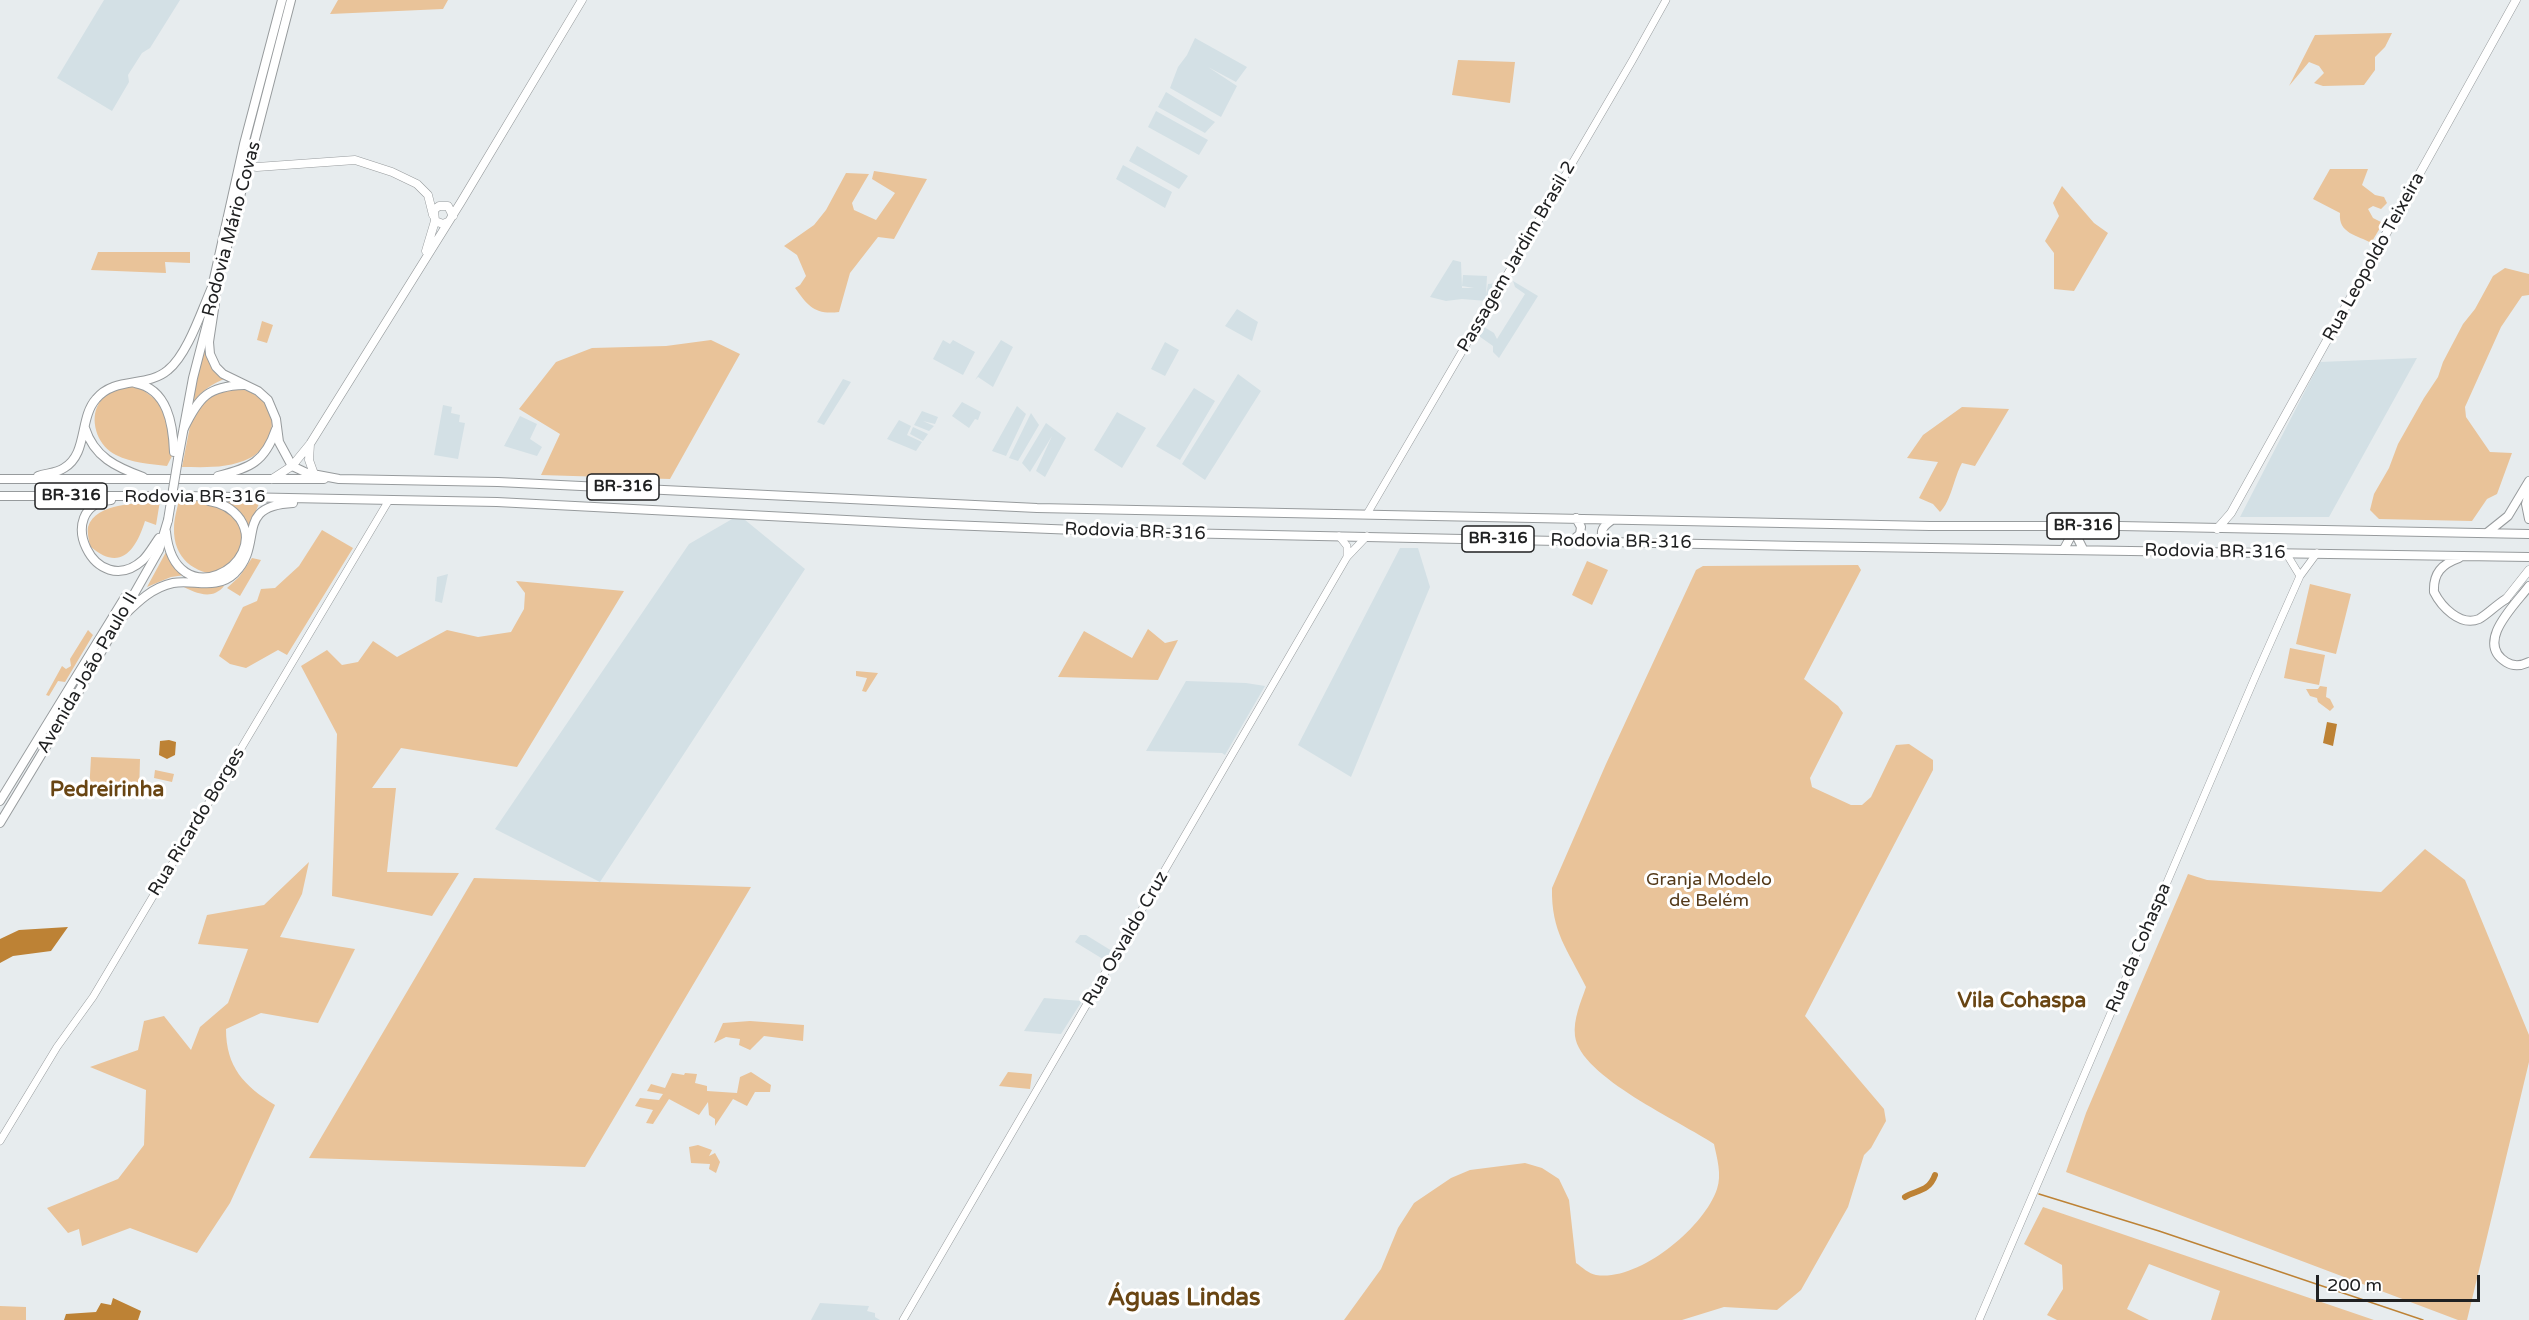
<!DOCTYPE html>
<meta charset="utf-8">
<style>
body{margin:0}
#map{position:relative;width:2529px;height:1320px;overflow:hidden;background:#e7ecee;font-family:"Varela Round",sans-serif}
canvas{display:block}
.scale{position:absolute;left:2316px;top:1275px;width:164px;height:27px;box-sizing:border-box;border:3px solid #202122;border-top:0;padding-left:8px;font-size:18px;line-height:21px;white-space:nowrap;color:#202122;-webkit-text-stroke:4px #fff;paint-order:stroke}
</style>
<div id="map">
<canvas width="2529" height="1320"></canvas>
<div class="scale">200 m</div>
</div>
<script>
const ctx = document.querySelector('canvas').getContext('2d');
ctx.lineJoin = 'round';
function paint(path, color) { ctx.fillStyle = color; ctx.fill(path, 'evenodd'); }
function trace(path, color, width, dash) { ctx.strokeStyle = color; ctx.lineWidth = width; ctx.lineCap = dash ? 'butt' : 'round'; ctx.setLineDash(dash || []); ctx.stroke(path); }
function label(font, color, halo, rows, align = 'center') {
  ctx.font = font + ' "Varela Round",sans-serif'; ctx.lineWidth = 6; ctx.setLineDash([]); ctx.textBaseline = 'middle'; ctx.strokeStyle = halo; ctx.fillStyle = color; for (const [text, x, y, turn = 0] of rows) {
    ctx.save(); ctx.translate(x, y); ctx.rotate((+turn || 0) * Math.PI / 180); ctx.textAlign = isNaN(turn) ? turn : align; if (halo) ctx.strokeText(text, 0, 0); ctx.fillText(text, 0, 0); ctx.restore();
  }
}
paint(new Path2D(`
 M104,0H180L150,48L142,53L128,75L129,82L112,111L57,78Z
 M1195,38L1247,67L1236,82L1208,67L1237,86L1221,117L1170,88L1178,67L1187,55Z
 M1166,92L1215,122L1205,133L1158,107Z
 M1156,111L1208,140L1199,155L1148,127Z
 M1137,146L1188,176L1179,189L1129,161Z
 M1123,165L1172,192L1165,208L1116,179Z
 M1453,260L1461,262L1462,288H1474L1462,286L1463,275L1487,276L1486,295L1488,284L1497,283L1487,301L1462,299L1446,301L1430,297Z
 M1513,281L1538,296L1499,358L1493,352V346L1476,334L1481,325L1494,333L1497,339L1525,294L1515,287Z
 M1237,309L1258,322L1252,341L1225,326Z
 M943,340L950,344L953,340L975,352L963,375L933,359Z
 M1001,340L1013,347L993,387L978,377L975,380Z
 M1165,342L1179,350L1165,376L1151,369Z
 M2417,358L2329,517H2240L2320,362Z
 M1238,374L1261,391L1205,480L1182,464Z
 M843,379L851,382L824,425L817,422Z
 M1194,388L1215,401L1180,460L1156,446Z
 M962,402L981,412L978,420L975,419L969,428L952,416Z
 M443,405L452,407L451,413L460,415L459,422L465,423L458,459L434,455Z
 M1017,406L1026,414L1006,456L992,451Z
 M922,411L938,417L935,424L923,421L934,426L929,431L914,425Z
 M1117,412L1146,428L1122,468L1094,450Z
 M1031,413L1039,425L1018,461L1009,458Z
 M520,416L537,424L530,439L542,447L537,456L504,446Z
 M899,420L911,426L907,435L922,442L916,451L887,439Z
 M1046,423L1066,438L1045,477L1036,471L1052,436L1030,472L1022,463Z
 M913,427L928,434L923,441L910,434Z
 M739,515L805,569L600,882L495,829L689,544Z
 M1400,548H1418L1430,587L1351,777L1298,745Z
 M448,574L442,603L435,601L437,577Z
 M1186,681L1246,683L1265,686L1225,755L1222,753L1146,751Z
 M1080,935H1086L1112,951L1106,961L1075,942Z
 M1044,998L1082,1001L1061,1034L1024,1031Z
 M820,1303L869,1306L867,1311L875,1313V1317L880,1320H811Z`), '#d3e0e5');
paint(new Path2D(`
 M338,0H448L443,9L330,14Z
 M2392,33L2385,47L2375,57V70L2364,85L2323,86L2314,83L2324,73L2319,66L2309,62L2289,86L2315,35Z
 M1458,60L1515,62L1510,103L1452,95Z
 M2330,169H2368L2362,185L2375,195L2384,197L2387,203L2381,209L2373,206L2368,209L2373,218L2383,223L2371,243C2358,235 2338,234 2340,213L2313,199Z
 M874,171L927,179L894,239L878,237L850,273L839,312C815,315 808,306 795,288L800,285L806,276L797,255L784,246L814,225L826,210L846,173L869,174L852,203L854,210L876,220L895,193L872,179Z
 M2062,186L2094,223L2108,233L2074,291L2054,289V253L2045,241L2059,216L2053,203Z
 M98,252H190V263L165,262L166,273L91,270Z
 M2505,268L2529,274V295L2522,296L2501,327L2465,407L2466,417L2490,452L2512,453L2497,494L2487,499L2472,521L2379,519L2370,510L2374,494L2389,468L2398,444L2424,398L2438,377L2443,362L2463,324L2475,309L2493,276Z
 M262,321L273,325L267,343L257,340Z
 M206,338L212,363L227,378C211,384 201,391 192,404Z
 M711,340L740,354L670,479L541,475L560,434L519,409L556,362L592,348L666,346Z
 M121,384L139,387L159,402L166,417L174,452L167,466C150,464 132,463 116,455C99,447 90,424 97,407C101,397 113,390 121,384Z
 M242,389C251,392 264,398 268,407C278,425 268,449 250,458C228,469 205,467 182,467L191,421L206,396L227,390Z
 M1962,407L2009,409L1975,466L1962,463C1954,477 1951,502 1940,512L1933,504L1919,498L1938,462L1907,458L1923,435Z
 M190,499C218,505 254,515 239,552C235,560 227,568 222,575C194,574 173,558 174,528C174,519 177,509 179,500Z
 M160,501L156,525L145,521C136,550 120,573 90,546C89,540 87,533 88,527C96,502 139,504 160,501Z
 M225,501H260L247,533L226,503Z
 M322,530L353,548L287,655L278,650L246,668L230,664L219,656L243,607L257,601L261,589L275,588L299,566Z
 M166,552L173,563L185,575L171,577L147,587Z
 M252,558L261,560L240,596L227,588L239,577Z
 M1587,561L1608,570L1592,605L1572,595Z
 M1858,565L1861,570L1804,679L1838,706L1843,713L1810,778L1812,787L1851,805H1862L1871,797L1896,745L1909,744L1933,760V770L1805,1016L1884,1109L1886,1121L1871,1148L1864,1155L1848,1207L1801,1290L1777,1310L1724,1307L1682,1320H1344L1381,1269L1398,1228L1414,1203L1451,1178L1470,1170L1525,1163L1542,1168L1559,1179L1569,1200L1576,1263C1582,1267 1589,1274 1596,1275C1638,1282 1704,1228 1717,1189C1722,1175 1717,1158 1714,1144C1682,1122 1580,1077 1575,1036C1573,1019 1581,1002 1586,987C1568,950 1551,932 1552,888L1606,764L1696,570L1703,566Z
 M516,581L624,591L517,767L401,748L372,788H396L387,872L459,873L432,916L332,896L337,734L301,666L327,650L342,665L358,662L373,641L397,657L447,630L478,637L511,632L524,609L525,593Z
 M2310,584L2351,594L2336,654L2296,644Z
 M180,585H220L224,586C212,601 195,593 180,585Z
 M1148,629L1165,643L1178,640L1158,680L1058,677L1084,631L1132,658Z
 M88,630L93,635L65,682L58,681L49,696L46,695L62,666L66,669L71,666L70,659Z
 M2290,648L2325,655L2319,685L2284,678Z
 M856,671L878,673L866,692L862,691L867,678L856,676Z
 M2320,686L2327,687L2326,697L2330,699L2334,707L2330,711L2318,702L2317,698L2310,696L2306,689H2318Z
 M91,757L140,759L139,795L89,793Z
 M155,770L174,774L172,782L154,778Z
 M2425,849L2465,880L2529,1035V1062L2467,1320H2458L2066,1172L2086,1113L2188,874L2207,880L2381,892Z
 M309,862L302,894L280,937L355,949L318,1023L261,1013L226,1029C226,1067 244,1086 275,1105L230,1203L197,1253L130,1228L82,1246L79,1229L68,1233L47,1208L118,1179L144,1145L146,1090L90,1067L138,1050L144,1021L164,1016L191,1050L200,1027L228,1003L248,949L198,944L207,915L264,905Z
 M474,878L751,887L585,1167L309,1158Z
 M750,1021L804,1025L803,1041L764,1036L750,1050L739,1045L740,1039L726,1037L714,1043L723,1023Z
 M751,1072L771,1085L770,1092H755L747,1106L733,1099L715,1126V1119L709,1115L708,1102L699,1115L669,1099L653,1124L646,1123L653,1110L635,1106L640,1098L659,1100L663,1094L647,1091L651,1084L665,1088L672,1073L684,1075L685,1073L697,1074L695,1083L707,1086V1091L737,1093L740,1077Z
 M1008,1072L1032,1074L1030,1089L999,1086Z
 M698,1145L712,1150L709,1156L715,1153L720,1162L716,1173L709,1169L710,1164L691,1163L689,1147Z
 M2043,1207L2374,1320H2211L2220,1291L2149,1264L2127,1309L2149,1320H2057L2047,1315L2063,1289L2062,1265L2024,1244Z
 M0,1306L26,1307V1320H0Z`), '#e9c399');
paint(new Path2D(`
 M2327,722L2337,724L2333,746L2323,743Z
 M169,740L176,742L175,755L167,759L159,755L160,741Z
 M68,927L51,951L13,956L0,963V939L19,930Z
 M113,1298L141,1311L138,1320H64L66,1314L96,1312L101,1303L111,1305Z`), '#bd8235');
trace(new Path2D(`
 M2039,1194L2159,1231L2423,1320`), '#bd8235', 1.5);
trace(new Path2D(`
 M1905,1197C1916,1190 1929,1192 1935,1175`), '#bd8235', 6);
const tertiary = new Path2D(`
 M1367,514L1632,61L1666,0
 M1339,536L1347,546V557
 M2286,553L2300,576
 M0,1141L57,1047L93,997L389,500
 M903,1320L1347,557L1367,536
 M1979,1320L2256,675L2300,576L2317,553`);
const secondary = new Path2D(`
 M244,165L257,167L355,160L392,172L417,184L428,195L433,215
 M448,222L443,224L435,221L434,210L439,206H448L453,216
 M426,251L435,221
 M310,444L309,460L314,474
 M272,479L292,466L310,444L461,202L582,0
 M2217,529L2231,513L2516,0
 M2506,599L2529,570`);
const primary = new Path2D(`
 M211,292L244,144L282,0
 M178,459L193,378L291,0
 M0,801L125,597
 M0,823L70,707L159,550L168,520`);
const trunk = new Path2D(`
 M216,296L209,342L210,354L216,367L223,374L258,391L268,400L276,419L279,442L292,466L307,473L339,479L498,482L1037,508L1930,526H2119L2529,534
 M135,383C168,389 173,425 174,452
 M85,428C94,457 116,467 143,477
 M184,428C199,397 208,386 244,385
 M38,476C47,473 57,473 64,468C88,454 79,418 96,399C115,376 147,388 168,370C188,354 202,309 213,285
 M218,476C250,468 265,462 276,429
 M0,479H324
 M2529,493L2526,504L2529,519
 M0,496H185L497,502L924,524L1127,532L1798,546L2529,557
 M111,500C51,506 95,603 143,560C149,554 154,545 159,538
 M2081,526L2078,539L2083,549
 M166,532C175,617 270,565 240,519C232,508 222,503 209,501
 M2488,532L2508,516L2529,481
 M1574,539L1580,534L1581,527L1576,518
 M1604,541C1599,531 1603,526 1612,520
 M2064,549L2071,536L2067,525
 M2459,558C2442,564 2433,573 2434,592C2441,606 2460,627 2479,619C2488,614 2496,605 2506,599
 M2529,586C2516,604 2474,642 2506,662C2514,667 2521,666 2529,662
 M117,622C133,607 149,588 173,583C194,579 216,591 235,573C265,543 233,506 293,503`);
trace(tertiary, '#979b9d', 8);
trace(secondary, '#979b9d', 9);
trace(primary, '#979b9d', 10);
trace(trunk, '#979b9d', 10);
trace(tertiary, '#fff', 7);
trace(secondary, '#fff', 8);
trace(primary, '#fff', 8);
trace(trunk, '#fff', 8);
const primaryBridge = new Path2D(`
 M168,520L178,459`);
trace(primaryBridge, '#979b9d', 10, []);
trace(primaryBridge, '#fff', 8);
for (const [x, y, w] of [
 [623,487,72],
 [71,496,72],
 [2083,526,72],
 [1498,539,72]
]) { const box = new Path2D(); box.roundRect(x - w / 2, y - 13, w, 26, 4.5); ctx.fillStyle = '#fff'; ctx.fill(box); trace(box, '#202122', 1.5); }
label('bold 16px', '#202122', null, [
 ["BR-316",623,487],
 ["BR-316",71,496],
 ["BR-316",2083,526],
 ["BR-316",1498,539]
]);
label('18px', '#202122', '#fff', [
 ["Rodovia Mário Covas",232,229,-75],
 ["Passagem Jardim Brasil 2",1517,257,-60],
 ["Rua Leopoldo Teixeira",2374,257,-61],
 ["Rodovia BR-316",195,497],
 ["Rodovia BR-316",1135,532,2],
 ["Rodovia BR-316",1621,542,1],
 ["Rodovia BR-316",2215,552,1],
 ["Avenida João Paulo II",88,673,-60],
 ["Rua Ricardo Borges",197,822,-59],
 ["Rua Osvaldo Cruz",1126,939,-60],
 ["Rua da Cohaspa",2139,948,-67]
]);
label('18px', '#543a1a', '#fff', [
 ["Granja Modelo",1709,880],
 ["de Belém",1709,901]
]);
label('bold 21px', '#694513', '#fff', [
 ["Pedreirinha",107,790],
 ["Vila Cohaspa",2022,1001]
]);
label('bold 24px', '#694513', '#fff', [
 ["Águas Lindas",1184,1299]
]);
</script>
